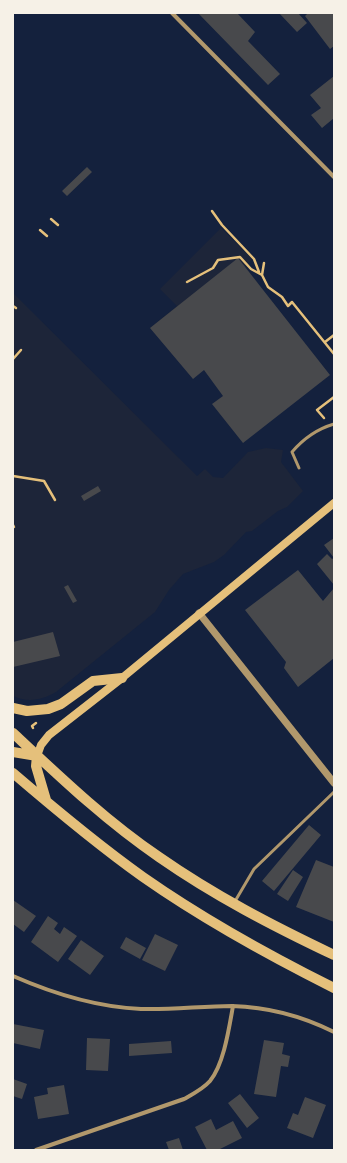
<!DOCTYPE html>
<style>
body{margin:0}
#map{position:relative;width:347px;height:1163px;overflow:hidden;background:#14213d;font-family:Manrope,sans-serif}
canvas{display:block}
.frame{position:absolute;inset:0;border:14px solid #f6f1e7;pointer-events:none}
</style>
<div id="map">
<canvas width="347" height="1163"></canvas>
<div class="frame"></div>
</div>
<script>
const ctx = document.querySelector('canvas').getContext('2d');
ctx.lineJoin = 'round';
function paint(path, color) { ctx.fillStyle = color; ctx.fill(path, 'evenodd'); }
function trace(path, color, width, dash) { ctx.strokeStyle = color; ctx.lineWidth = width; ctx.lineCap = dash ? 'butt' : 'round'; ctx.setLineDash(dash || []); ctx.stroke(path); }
paint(new Path2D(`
 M221,228L252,259L245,266L258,283L171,352L150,328L177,306L160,289Z
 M13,293L197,476L205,469L213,477L223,478L248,452L266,448L283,450L281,462L303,491L287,507L278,511L252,531L246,532L224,555L214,562L183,574L169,590L155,612L56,692C42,700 28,703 13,696Z`), '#1d2539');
paint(new Path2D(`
 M198,13H237L255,32L248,41L280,74L268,85Z
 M279,13H298L307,23L297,32Z
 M308,13H334V46L330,49L305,16Z
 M334,76V118L322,128L311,115L321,108L310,95Z
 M87,167L92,172L67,196L62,191Z
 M238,258L330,375L243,443L212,404L223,396L204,370L193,379L150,328Z
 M98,486L101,491L84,501L81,496Z
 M334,538V585L317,564L327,554L332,559L334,558L324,545Z
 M298,570L323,601L334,588V658L298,687L284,668L286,662L245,610Z
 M68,585L77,601L73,603L64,587Z
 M53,632L60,656L13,667V642Z
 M309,825L321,835L274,891L262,881Z
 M316,860L334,867V922L296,907Z
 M293,870L303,877L288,901L277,894Z
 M13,900L36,916L24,932L13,924Z
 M48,916L58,923L54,929L60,934L64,927L77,936L58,962L31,942Z
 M155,934L178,945L165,971L142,960Z
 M126,937L146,948L140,959L120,948Z
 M81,940L104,956L90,975L68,959Z
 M13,1024L44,1030L40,1049L13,1043Z
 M87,1038L110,1039L108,1071L86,1070Z
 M264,1040L284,1043L282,1054L290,1056L288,1067L281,1066L276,1097L254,1094Z
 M171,1041L172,1053L129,1056V1044Z
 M13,1079L27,1084L22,1099L13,1096Z
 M64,1085L69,1114L38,1119L34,1097L48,1094L47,1088Z
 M240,1094L259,1118L247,1128L228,1103Z
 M305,1097L326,1105L313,1138L287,1128L293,1113L298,1115Z
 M211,1119L216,1130L233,1121L242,1138L218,1150H207L195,1127Z
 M179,1138L183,1150H169L166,1142Z`), '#48494c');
trace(new Path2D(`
 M212,211L222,225L254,259L259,272
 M51,219L58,225
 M40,230L47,236
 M262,275L264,263
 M187,282L213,268L218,260L240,257L251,269L262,275L268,287L282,297L288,306L292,302L334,354
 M13,306L16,308
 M325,342L334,335
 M13,359L21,350
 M324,418L317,410L334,397
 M13,476L44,481L55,500
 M13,525L14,527
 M33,728L32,726L36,723`), '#e5c07b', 2.5);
trace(new Path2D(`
 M299,468L292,452C304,438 317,429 334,424
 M234,903L254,869L334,792`), '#b1986c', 3);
trace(new Path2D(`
 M172,13L334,177
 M13,976C54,994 96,1007 141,1009C172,1010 202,1006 232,1006C268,1007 302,1016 334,1032
 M36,1150L184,1099C193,1094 203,1089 210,1081C224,1064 229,1028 233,1006`), '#b1986c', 4);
trace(new Path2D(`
 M199,613L334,783`), '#b1986c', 7);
trace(new Path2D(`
 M37,756L41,745L49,735L122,678L334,503`), '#e5c07b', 8);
trace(new Path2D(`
 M13,708L27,711L48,709L61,704L93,681L122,678
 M13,733C60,777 106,821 159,857C215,896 273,926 334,955
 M13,752L37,756
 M37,756L36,766L46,800
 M13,773C55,809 98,845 143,877C203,919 268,955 334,988`), '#e5c07b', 10);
</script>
